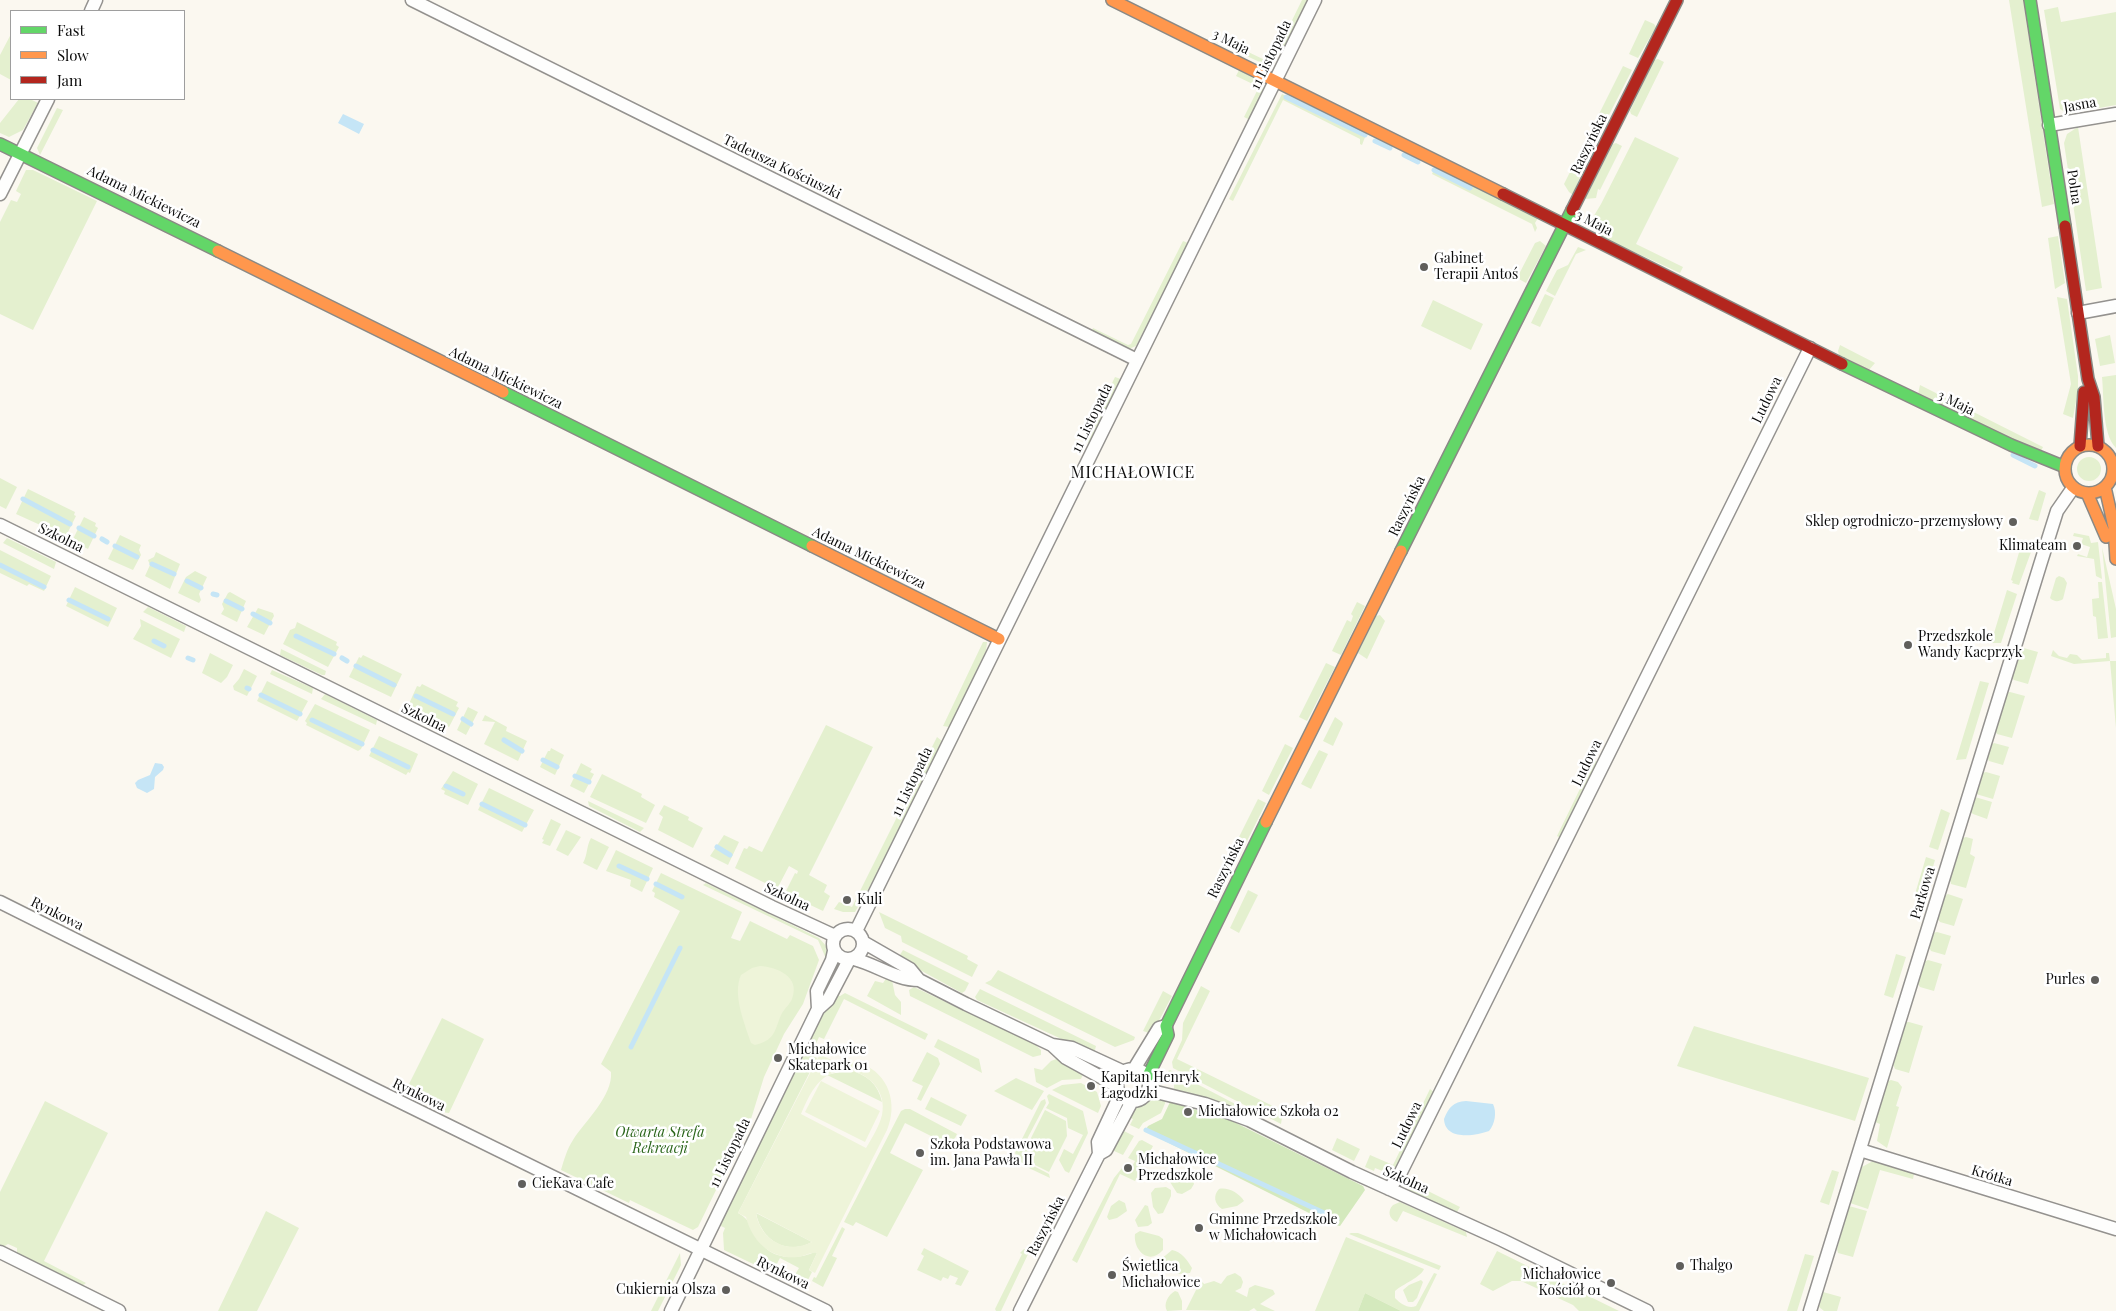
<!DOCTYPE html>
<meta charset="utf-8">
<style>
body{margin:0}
#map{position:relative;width:2116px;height:1311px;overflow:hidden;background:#fbf8f0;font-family:"Playfair Display",serif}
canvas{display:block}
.legend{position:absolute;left:10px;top:10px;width:175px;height:90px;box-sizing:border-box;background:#fff;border:1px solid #9e9e9e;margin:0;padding:6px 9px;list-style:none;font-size:15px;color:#0c0c0c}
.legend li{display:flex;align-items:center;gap:10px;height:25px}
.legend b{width:25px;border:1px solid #9e9e9e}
</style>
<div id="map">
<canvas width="2116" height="1311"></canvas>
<ul class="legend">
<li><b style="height:6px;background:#63d668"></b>Fast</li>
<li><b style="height:6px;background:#ff974d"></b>Slow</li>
<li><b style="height:6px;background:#b3261e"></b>Jam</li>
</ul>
</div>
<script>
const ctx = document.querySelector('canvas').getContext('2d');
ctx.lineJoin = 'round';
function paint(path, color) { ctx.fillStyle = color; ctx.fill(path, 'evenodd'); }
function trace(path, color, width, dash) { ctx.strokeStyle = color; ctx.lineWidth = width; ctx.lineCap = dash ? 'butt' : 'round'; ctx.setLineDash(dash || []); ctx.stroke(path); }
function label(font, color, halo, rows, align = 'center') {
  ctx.font = font + ' "Playfair Display",serif'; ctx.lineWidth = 5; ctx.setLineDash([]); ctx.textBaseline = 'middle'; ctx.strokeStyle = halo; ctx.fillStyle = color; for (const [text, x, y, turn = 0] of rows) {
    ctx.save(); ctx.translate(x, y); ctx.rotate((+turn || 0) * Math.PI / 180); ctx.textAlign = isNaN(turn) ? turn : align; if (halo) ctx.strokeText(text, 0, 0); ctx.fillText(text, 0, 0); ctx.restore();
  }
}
paint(new Path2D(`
 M1302,0H1309L1281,55L1277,52L1271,63L1264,64L1238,52L1240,48L1271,63Z
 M2009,0H2023L2054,204L2042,207Z
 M2058,7L2061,22L2116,12V105L2076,112L2077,116L2067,118L2066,113L2060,109L2044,10Z
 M1645,20L1654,24L1656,27L1638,58L1629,54Z
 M11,34V80L0,74V55Z
 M1658,59L1664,62L1637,117L1631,114L1630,111L1654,60Z
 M1623,66L1632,70L1589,154L1581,150Z
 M1239,70L1262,83C1266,95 1255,108 1250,119H1248L1244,117L1259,87L1236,76Z
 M1282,94L1367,132L1362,145L1360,144V139L1283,100L1233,201L1229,199Z
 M19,99H30L38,103L23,130L9,137L0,133V123Z
 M57,108L63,110L40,155L37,148Z
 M2078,127L2102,288L2086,291L2064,143L2067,134Z
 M1635,137L1679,158L1636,244L1683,267L1680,273L1595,234L1597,230L1589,224L1601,204Z
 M1616,143L1622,146L1600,190L1598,189L1596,198L1585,199L1613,144Z
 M1576,160L1585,164L1573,195L1569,192L1564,184Z
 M1435,167L1538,218L1535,223L1537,228L1535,232L1532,224L1432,174Z
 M26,170H33L97,201L33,330L0,314V222L11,200L17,202L21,194L16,191Z
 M2058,236L2065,283L2055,289L2048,238Z
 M1183,241L1188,243L1136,346L1129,349L1092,331L1093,328L1128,345L1131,344Z
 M1540,241L1546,246L1526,283L1517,278L1535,243Z
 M1578,247L1586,250L1576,254L1555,296L1546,291L1557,270L1568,265Z
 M1545,294L1554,298L1540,327L1531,323Z
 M2057,297L2067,299L2078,376V390L2073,418L2063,414L2071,384Z
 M1433,300L1483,324L1471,350L1421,326Z
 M2110,335L2115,363L2100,366L2095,339Z
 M1840,345L1875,363L1869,370L1839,355L1838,351Z
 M2116,375V448C2102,434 2104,397 2102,377Z
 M1115,377L1121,379L1089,443L1084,441Z
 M1920,385L2043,447L2040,453L1918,394Z
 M2077 469a12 12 0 1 1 24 0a12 12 0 1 1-24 0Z
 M0,478L17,487L6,509L0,506Z
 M28,489L75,512L74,515L76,516L65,538L54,532L55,529L51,527L49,529L16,514Z
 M2039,490L2046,493L2038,521L2029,519Z
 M84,517L96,523L95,526L98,528L88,549L72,541Z
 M2074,533L2089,536L2091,543L2098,542L2102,579L2096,576L2094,559L2077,556L2078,554L2087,557L2090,547L2081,544L2083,538L2073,536Z
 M120,535L141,545L139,550L141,555L133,570L108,559Z
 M7,538L56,562L54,569L3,543Z
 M2102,547L2116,609V637L2111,638Z
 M2020,549L2031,552L2019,585L2012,583L2013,581L2011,580Z
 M0,550L51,576L44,591L29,584L27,586L0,573Z
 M156,552L180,564L170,589L145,576L150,565L148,560L154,557Z
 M195,571L207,577L199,594L201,600L199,603L178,593L186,577Z
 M2059,576L2064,578L2067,583L2063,599C2059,602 2054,602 2050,598L2056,578Z
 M2098,582H2102L2108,638L2098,639L2096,617L2093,616L2092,599L2099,598Z
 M75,587L117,608L108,627L66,606Z
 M2007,590L2017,594L2001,643H1991Z
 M230,592L246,601L237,622L221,614L224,609L222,604L228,593Z
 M1357,602L1365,606L1341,655L1332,651L1347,620L1351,622L1353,616L1351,614Z
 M148,607L186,626L184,632L143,612Z
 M258,608L273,613L274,616L264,635L247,627Z
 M1380,615L1385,621L1367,659L1358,653L1376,616Z
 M140,619L180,639L171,658L133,639L141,626Z
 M297,622L337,642L336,645L339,647L328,667L283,644L290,630L295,628Z
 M983,642H987L986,651L949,727L943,726Z
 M2020,647L2038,652L2028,684L2014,680L2011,677Z
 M281,649L326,671L325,675H322L280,655Z
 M2053,650L2059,656L2067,658L2070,654L2077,655L2082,660L2106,658V653H2109L2110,661H2116V728L2110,661L2074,664L2051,656Z
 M210,653L233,665L227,677L221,683L202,673Z
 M363,655L402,674L391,697L349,677L359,657L361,658Z
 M1326,663L1335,667L1307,721L1299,717Z
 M244,669L257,676L247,696L234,690L233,686L239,679Z
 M272,670L313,688L312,694L270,674Z
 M267,681L308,701L297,721L257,701Z
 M1980,681L1989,683L1966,759L1956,760Z
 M422,684L458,702L456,706L459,708L449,727L408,706L417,686L420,687Z
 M2010,692L2025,696L2012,738L1997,734L1995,731L2006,693Z
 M325,694L377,720L376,725L321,699Z
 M315,704L370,730L361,749L358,751L306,725L307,723L305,721Z
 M468,707L478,712L466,735L457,730Z
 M485,715L507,727L506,731L527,741L518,761L484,744L495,722L482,721Z
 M1335,717L1342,722L1343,724L1333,746L1323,741Z
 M826,725L873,747L809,875L827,885L824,892L830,896L823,911L785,893L795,873L797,874L798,871L789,866L777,889L735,868L744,848L747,849L749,846L762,852Z
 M379,736L418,754L410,773L408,772L406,775L369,756Z
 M937,737L942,741L874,879L855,912H843L834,909L839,902L852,907Z
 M1994,743L2009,747L2003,765L1989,761L1987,757L1991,745Z
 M1285,744L1293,748L1269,795L1262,791Z
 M551,748L564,755L555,775L540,767L548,751H550Z
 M1319,750L1328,754L1311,789L1301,784Z
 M1594,760L1599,763L1562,839L1557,836Z
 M581,763L592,769L590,772L594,774L584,793L570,786Z
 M453,771L478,784L468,805L444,794L445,791L441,789Z
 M1986,772L2000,776L1993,799L1976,794L1982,773Z
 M602,774L642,794L641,797L655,805L646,823L590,797Z
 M489,788L534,810L522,832L478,810Z
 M1975,797L1992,802L1987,819L1973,814L1970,811Z
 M1258,799L1266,803L1238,859L1230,855Z
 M588,801L644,828L640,832L589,806Z
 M664,805L689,817L688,820L703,828L693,848L658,830L663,817L659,814Z
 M1941,809L1950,813L1938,850L1929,847Z
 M551,819L561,824L550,846L542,843L544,840L542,839Z
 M566,830L581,837L568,856L556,850Z
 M724,835L739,842L728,865L710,856Z
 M1966,837L1973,839L1970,854L1975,857L1966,888L1951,884L1950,880L1962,838Z
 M591,838L609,847L597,870L583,863C588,854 586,847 591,838Z
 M616,850L653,868L642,892L630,886L631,880L606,871Z
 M1926,857L1935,860L1924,897L1915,894Z
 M661,873L742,912L731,938L740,941L750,921L787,939L790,935L813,946L819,960L803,1004L784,1034L764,1077L751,1119L745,1126L741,1125L736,1135L739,1139L738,1145L698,1227L693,1230L634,1202L630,1200L629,1203L561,1170C564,1160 567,1149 573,1140C585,1121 613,1096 611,1072L601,1064L680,911L654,897L655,893L652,891Z
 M706,883L819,938L827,947V961L818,940L703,885Z
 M1248,890L1258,895L1239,933L1230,928Z
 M1948,894L1963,899L1954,926L1940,922L1938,919L1944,896Z
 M879,912L968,956L967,959L978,965L972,977L902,942L901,936L885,928Z
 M1937,932L1951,936L1945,955L1931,951L1929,947L1933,933Z
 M903,950L969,983L965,991L962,993L898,958Z
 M1896,954L1906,957L1893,998L1884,995Z
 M1928,960L1942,964L1934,991L1920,987L1918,984L1924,962Z
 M998,970L1135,1037L1134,1040L1115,1047L985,983L991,980Z
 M887,977L892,980L895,995L901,1002V1015L867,996L875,981L883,983Z
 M1201,986L1210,991L1177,1059L1283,1111L1281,1124L1173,1068L1172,1062L1182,1040L1183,1023Z
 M914,987L1035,1044L1041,1050V1055L1033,1057L910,996L909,990Z
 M980,989L1096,1046L1094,1054L977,1000L975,997Z
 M1163,991L1172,996L1152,1034L1143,1031Z
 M845,993L928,1034L925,1040L844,999L824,1039L819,1037L811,1055L817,1058L738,1213C752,1220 754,1235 764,1246C775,1260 800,1259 815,1252L817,1253L809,1270L812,1272L804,1288L785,1279L787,1276L793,1278L799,1268L780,1258L772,1273L724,1250L723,1233L725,1228L719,1225L815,1027L835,994L840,996Z
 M442,1018L484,1039L449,1113L441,1112L404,1094Z
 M1906,1022H1909L1923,1026L1909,1073L1895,1069L1893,1064Z
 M1694,1026L1869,1078L1855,1121L1677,1066Z
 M938,1039L979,1059L982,1073L934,1047Z
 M927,1052L938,1058L940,1064L921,1101L917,1099L923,1086L912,1081Z
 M1059,1058L1084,1072L1081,1079L1062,1080L1047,1088L1036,1082L1034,1068L1042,1070L1051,1061Z
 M848,1070C867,1074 878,1084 882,1102L827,1075Z
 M1170,1070L1243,1108L1242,1110L1174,1089V1082L1168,1071Z
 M1016,1078L1044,1091L1032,1110L994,1091Z
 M1891,1080L1898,1082L1902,1087L1896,1106L1899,1107L1887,1148L1877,1141L1880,1124L1875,1122L1888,1081Z
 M1081,1083L1097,1092L1101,1106L1098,1113L1052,1090L1062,1085Z
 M1430,1089L1434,1092L1399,1166L1385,1172L1375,1168L1374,1171L1365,1167L1370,1155L1393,1165Z
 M1049,1094L1083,1111L1088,1133L1069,1173L1065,1171L1059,1160L1064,1149L1073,1154L1083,1135L1068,1128L1067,1118L1046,1108L1049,1103L1047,1096Z
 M931,1097L967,1115L961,1126L925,1109Z
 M1045,1099L1046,1103L1026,1141L1029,1142L1045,1110L1066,1121L1067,1136L1049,1172L1029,1162L1028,1163L1049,1174L1050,1178L1016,1162L1015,1149L1018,1141L1022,1139L1041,1101Z
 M1155,1099L1166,1101L1161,1113L1143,1123L1139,1129L1130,1125L1133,1119L1128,1117L1136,1107Z
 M45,1101L108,1133L44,1261L86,1283L82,1286L17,1254V1248L8,1244L3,1247L0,1245V1192Z
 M905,1109H910L957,1134L951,1146L905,1123L890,1153L923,1170L887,1237L856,1222L853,1226L844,1222L901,1111Z
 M1122,1130L1134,1136L1123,1155L1112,1150Z
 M1337,1138L1360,1149L1354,1161L1332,1150Z
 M1142,1140L1153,1146L1135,1181L1120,1174L1077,1263L1072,1260L1114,1178L1122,1168L1123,1171L1128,1174L1135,1161L1128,1158L1139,1141Z
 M1873,1161L1914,1174L1913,1179L1880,1170L1868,1209L1850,1203L1862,1167Z
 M1173,1170L1193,1180L1194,1184L1191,1189L1182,1194L1177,1193L1170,1182L1169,1171Z
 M1832,1170L1839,1172L1829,1205L1820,1202Z
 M1404,1179L1460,1207L1457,1212L1410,1191Z
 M1166,1187L1171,1190V1196L1163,1213L1158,1214L1153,1207L1151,1193L1155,1188Z
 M1219,1189C1228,1187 1239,1193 1244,1201L1237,1206L1222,1209C1214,1204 1213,1195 1219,1189Z
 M1119,1200L1125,1203L1127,1211L1117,1218L1109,1220L1107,1217L1111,1206Z
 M1400,1202L1466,1232L1467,1237L1403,1211L1397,1222C1389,1219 1387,1211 1393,1205Z
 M1145,1205L1148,1206L1152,1223L1148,1226L1138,1227L1135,1220Z
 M1849,1206L1867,1211L1853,1257L1838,1253L1837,1249Z
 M266,1211L299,1228L257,1311H218Z
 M756,1213L812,1242C787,1256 761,1240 756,1213Z
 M842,1227L845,1229L832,1256L837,1258L823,1287L812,1281L814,1277L816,1278Z
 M1140,1231L1159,1236L1163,1239V1250C1149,1266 1133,1250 1135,1234Z
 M1351,1233H1358L1441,1266L1439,1270L1349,1234Z
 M1346,1237L1424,1269C1421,1277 1403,1284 1395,1291V1298C1401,1304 1408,1309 1416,1306L1434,1273L1437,1274L1419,1311H1401L1365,1293L1358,1311H1315Z
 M924,1248L969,1271L961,1286L955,1284L958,1278L950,1275L948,1279L943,1277L941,1281L917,1270L924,1256L921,1254Z
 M1024,1249L1030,1250L1001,1311H996L995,1309L1022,1254L1020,1253Z
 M1172,1250C1182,1252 1187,1260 1192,1268L1190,1273L1179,1274L1161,1268L1160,1260Z
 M1497,1251L1619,1311H1579L1573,1305L1521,1281H1512L1493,1291L1480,1284Z
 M680,1253L681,1265L658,1311H651Z
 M1805,1254L1814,1256L1797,1311H1787Z
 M1235,1273L1241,1277L1243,1282L1241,1288L1235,1291L1247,1297L1249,1288L1255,1285L1273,1290L1275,1294L1260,1304L1275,1311H1257L1254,1308L1249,1311L1186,1310L1201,1280L1204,1284L1214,1281L1221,1284L1227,1276Z
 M1421,1280L1423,1282L1417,1298L1413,1302H1408L1403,1290L1409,1285Z
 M1175,1291L1178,1292L1182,1301V1310L1167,1311C1163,1304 1168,1295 1175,1291Z
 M1823,1292L1841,1297L1837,1311H1824L1819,1307Z`), '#e4f0cf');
paint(new Path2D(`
 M1170,1102L1232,1121L1363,1186L1365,1190L1340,1226L1331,1224L1145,1131L1148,1126L1162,1119Z
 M1365,1293L1401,1311H1358Z`), '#d4e9bd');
paint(new Path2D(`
 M760,966C776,967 801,976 792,999C790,1004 784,1009 781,1015C774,1032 775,1040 755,1045L751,1043C745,1024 732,995 741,975L752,968Z
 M820,1054C824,1056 830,1060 834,1061C843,1064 852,1060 862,1064C889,1074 898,1104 887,1130L815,1273L809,1270L817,1253C811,1252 805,1256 798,1257C772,1260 752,1242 746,1217L738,1213ZM848,1070C870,1074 887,1092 882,1115C879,1127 872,1138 866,1148L801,1114C811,1091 820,1071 848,1070ZM756,1214L757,1213L812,1242C787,1255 761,1240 756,1214Z
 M821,1081L880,1111L865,1142L805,1112Z`), '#eef4d9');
paint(new Path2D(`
 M343,114L364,124L359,134L338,123Z
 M155,763L162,764L164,767L163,770L155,777L154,789L147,793L137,788L135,783L138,780L150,775Z
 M1466,1101L1493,1104C1497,1112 1495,1124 1489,1131C1475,1136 1445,1141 1444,1119C1449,1107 1453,1102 1466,1101Z`), '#c5e5f6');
trace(new Path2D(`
 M1286,97L1365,135
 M1375,141L1390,148
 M1404,155L1418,162
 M1434,170L1470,188
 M2013,455L2035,466
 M23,499L70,524
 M79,528L94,536
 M102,539L107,542
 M115,546L137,557
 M152,564L174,574
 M0,565L44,587
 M187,581L201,588
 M213,594L217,595
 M69,600L108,619
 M226,601L242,609
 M253,614L270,623
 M296,636L334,654
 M154,641L164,646
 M188,658L193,660
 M342,658L347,661
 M356,666L394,685
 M247,688L249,689
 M261,695L300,714
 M416,696L453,714
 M463,719L471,724
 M312,720L362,744
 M504,740L522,751
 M373,750L408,767
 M543,760L557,767
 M575,776L589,782
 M446,786L463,794
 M482,804L525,825
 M717,847L730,855
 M619,866L647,879
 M656,884L682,897
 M631,1047L680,948
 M1146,1130L1337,1219`), '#c5e5f6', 5);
const street = new Path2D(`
 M412,0L1137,360
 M91,11L96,0
 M2049,125L2116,114
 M0,194L48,99
 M2078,313L2116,306
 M0,525L772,907L835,936
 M0,902L372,1088L826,1311
 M833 944a15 15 0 1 1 30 0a15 15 0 1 1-30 0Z
 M856,931L1315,0
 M863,942L910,969L919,980L966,1004L1052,1045L1072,1048L1124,1072
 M854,959C877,965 896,980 919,980
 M818,1009L817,991L832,960L834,951
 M1052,1045L1066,1058L1117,1086
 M1134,1069L1159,1028L1166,1026
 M1117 1085a16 16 0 1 1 32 0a16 16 0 1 1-32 0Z
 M1148,1090L1205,1104L1249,1120L1352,1172L1502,1240L1647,1311
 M1860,1150L2116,1229
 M1099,1154L1106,1150L1132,1101
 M1389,1189L1400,1174L1810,348
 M0,1252L119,1311
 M671,1311L818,1009L828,1000L849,960
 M1020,1311L1099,1154L1098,1142L1120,1095
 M1810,1311L2040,565L2057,511L2073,488`);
const fast = new Path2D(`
 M2030,0L2065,226
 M0,144L218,251
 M1842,364L2011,445L2065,467
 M503,392L812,546
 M1401,551L1572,210
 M1147,1078L1168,1035L1166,1026L1266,822`);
const slow = new Path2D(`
 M1112,0L1503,194
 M218,251L503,392
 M2065 469a24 24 0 1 1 48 0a24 24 0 1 1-48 0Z
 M2105,487L2114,527L2116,559
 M2087,493L2106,537
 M812,546L999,639
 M1266,822L1401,551`);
const jam = new Path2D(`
 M1503,194L1842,364
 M1572,210L1677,0
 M2065,226L2088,379L2094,397L2098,446
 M2080,446L2084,392`);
trace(street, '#94928f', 15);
trace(fast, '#8a8985', 14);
trace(slow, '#8a8985', 14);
trace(jam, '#8a8985', 14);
trace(street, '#fefefd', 12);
trace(fast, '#63d668', 11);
trace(slow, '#ff974d', 11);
trace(jam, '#b3261e', 11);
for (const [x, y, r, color] of [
 [1424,267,5,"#605f5c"],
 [2013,522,5,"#605f5c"],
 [2077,546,5,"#605f5c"],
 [1908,645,5,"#605f5c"],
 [847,900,5,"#605f5c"],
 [2095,980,5,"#605f5c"],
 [778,1058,5,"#605f5c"],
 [1091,1086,5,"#605f5c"],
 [1188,1112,5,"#605f5c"],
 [920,1153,5,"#605f5c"],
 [1128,1168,5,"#605f5c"],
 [522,1184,5,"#605f5c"],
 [1199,1228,5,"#605f5c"],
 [1680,1266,5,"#605f5c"],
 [1112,1275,5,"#605f5c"],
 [1611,1283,5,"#605f5c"],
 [726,1290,5,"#605f5c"]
]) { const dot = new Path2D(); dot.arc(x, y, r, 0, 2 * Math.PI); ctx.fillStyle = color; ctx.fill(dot); trace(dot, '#fff', 2); }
label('14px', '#0c0c0c', '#fff', [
 ["3 Maja",1231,42,26],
 ["11 Listopada",1271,55,-64],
 ["Jasna",2080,105,-10],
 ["Raszyńska",1589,144,-64],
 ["Tadeusza Kościuszki",782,167,26],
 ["Polna",2074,187,82],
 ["Adama Mickiewicza",144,197,26],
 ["3 Maja",1594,223,27],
 ["Adama Mickiewicza",506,378,26],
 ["Ludowa",1767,400,-64],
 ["3 Maja",1956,403,26],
 ["11 Listopada",1092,418,-64],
 ["Raszyńska",1407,506,-64],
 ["Szkolna",61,538,26],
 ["Adama Mickiewicza",869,558,26],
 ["Szkolna",424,718,26],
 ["Ludowa",1587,763,-64],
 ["11 Listopada",912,782,-64],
 ["Raszyńska",1226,868,-64],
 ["Parkowa",1923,893,-73],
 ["Szkolna",787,897,25],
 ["Rynkowa",57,914,27],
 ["Rynkowa",419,1095,26],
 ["Ludowa",1407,1125,-64],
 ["11 Listopada",730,1153,-64],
 ["Krótka",1992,1176,17],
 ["Szkolna",1406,1180,24],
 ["Raszyńska",1046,1226,-63],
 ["Rynkowa",783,1273,26]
]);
label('14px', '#0c0c0c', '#fff', [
 ["Gabinet",1434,259],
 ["Terapii Antoś",1434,275],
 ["Sklep ogrodniczo-przemysłowy",2003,522,"right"],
 ["Klimateam",2067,546,"right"],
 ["Przedszkole",1918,637],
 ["Wandy Kacprzyk",1918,653],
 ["Kuli",857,900],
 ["Purles",2085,980,"right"],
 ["Michałowice",788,1050],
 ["Skatepark 01",788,1066],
 ["Kapitan Henryk",1101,1078],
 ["Łagodzki",1101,1094],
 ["Michałowice Szkoła 02",1198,1112],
 ["Szkoła Podstawowa",930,1145],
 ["im. Jana Pawła II",930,1161],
 ["Michałowice",1138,1160],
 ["Przedszkole",1138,1176],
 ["CieKava Cafe",532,1184],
 ["Gminne Przedszkole",1209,1220],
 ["w Michałowicach",1209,1236],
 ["Thalgo",1690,1266],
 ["Świetlica",1122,1267],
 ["Michałowice",1122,1283],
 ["Michałowice",1601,1275,"right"],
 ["Kościół 01",1601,1291,"right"],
 ["Cukiernia Olsza",716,1290,"right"]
], 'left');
label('italic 14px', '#2b661b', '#fff', [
 ["Otwarta Strefa",660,1133],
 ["Rekreacji",660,1149]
]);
ctx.letterSpacing = '1px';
label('16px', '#0c0c0c', '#fff', [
 ["MICHAŁOWICE",1133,473]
]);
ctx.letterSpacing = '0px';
</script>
